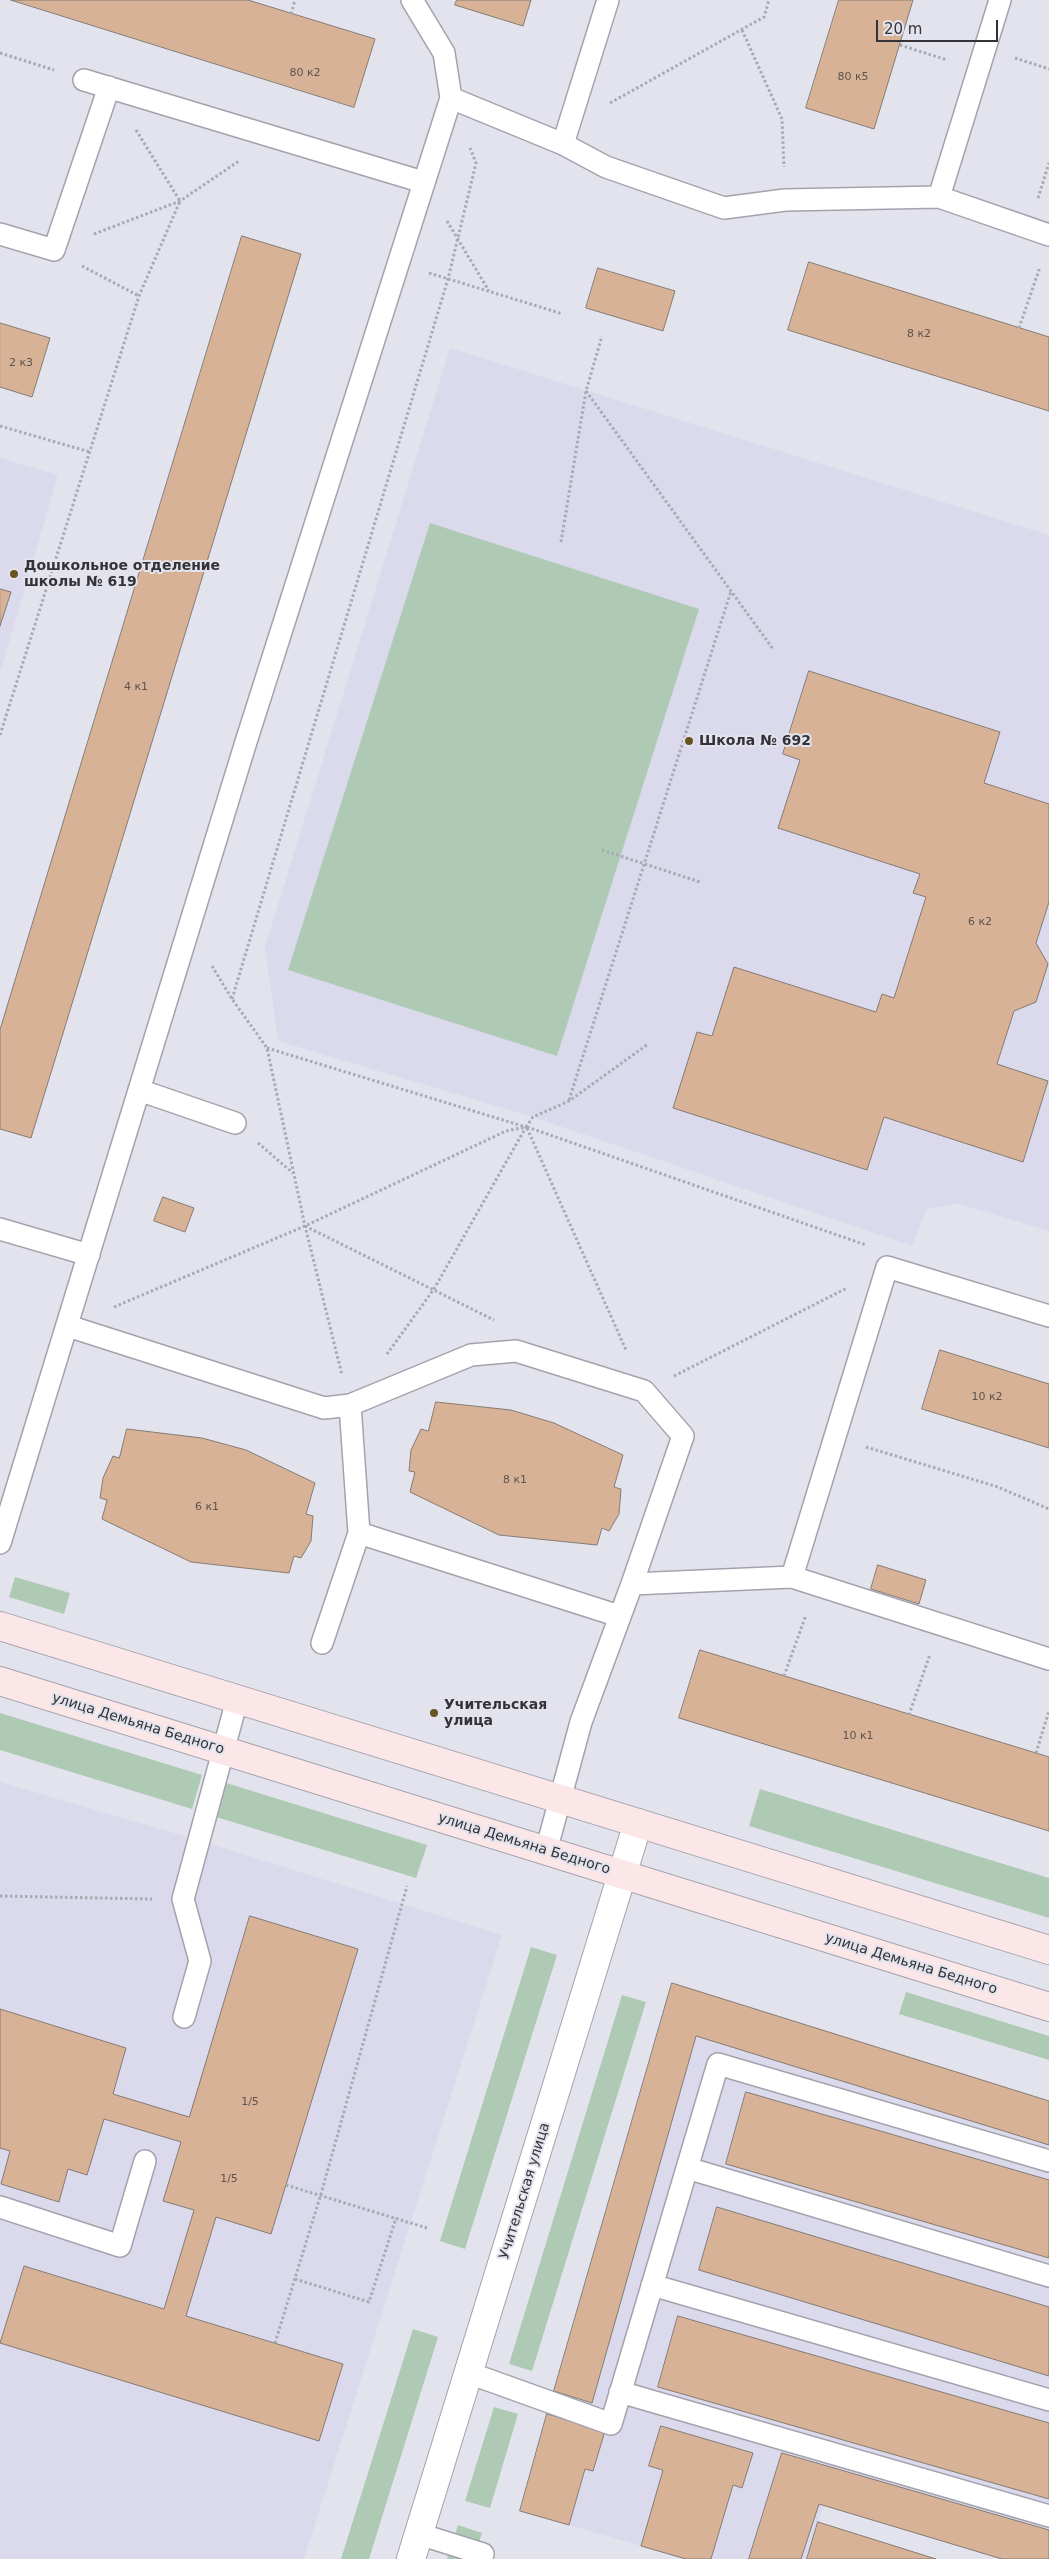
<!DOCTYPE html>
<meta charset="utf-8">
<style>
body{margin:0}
#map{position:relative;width:1049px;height:2559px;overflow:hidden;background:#e3e3ee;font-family:"DejaVu Sans",sans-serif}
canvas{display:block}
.scale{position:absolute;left:876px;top:20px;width:122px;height:22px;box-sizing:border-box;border:2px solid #333337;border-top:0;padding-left:6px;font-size:15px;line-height:18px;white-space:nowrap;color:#333337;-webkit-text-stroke:4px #e3e3ee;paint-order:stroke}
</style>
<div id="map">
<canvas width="1049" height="2559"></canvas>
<div class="scale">20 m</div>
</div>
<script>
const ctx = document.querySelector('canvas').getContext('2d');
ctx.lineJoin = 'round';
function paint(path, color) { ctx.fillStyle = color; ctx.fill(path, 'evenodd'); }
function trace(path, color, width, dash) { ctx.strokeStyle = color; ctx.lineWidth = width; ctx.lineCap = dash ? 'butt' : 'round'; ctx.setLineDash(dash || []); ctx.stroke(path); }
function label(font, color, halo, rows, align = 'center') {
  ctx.font = font + ' "DejaVu Sans",sans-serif'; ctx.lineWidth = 4; ctx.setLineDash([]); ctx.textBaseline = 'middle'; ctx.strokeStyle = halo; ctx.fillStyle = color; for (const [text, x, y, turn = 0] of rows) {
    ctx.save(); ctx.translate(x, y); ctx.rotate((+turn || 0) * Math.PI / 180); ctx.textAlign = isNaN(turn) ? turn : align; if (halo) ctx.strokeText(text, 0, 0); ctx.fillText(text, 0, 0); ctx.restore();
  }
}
paint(new Path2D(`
 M450,348L1049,535V1231L959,1204L926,1209L912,1246L533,1117L278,1041L265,947Z
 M0,458L58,475L0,673Z
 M0,1782L198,1840L502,1935L304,2559H0Z
 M672,1983L1049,2101V2559L824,2505L807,2559H686L520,2511Z`), '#dbdaed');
paint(new Path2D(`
 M430,523L699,609L557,1056L288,970Z
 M15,1577L70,1593L64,1614L9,1597Z
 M0,1713L202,1775L192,1809L0,1750Z
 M223,1782L427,1845L416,1878L213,1816Z
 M760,1789L1049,1878V1918L749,1826Z
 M531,1947L557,1955L465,2249L440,2241Z
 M906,1992L1049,2036V2060L899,2014Z
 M622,1995L646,2002L532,2371L509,2364Z
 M413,2329L438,2337L369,2559H341Z
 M494,2407L518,2414L490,2508L465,2501Z
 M458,2525L482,2533L474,2559H447Z`), '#aecab5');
const building = new Path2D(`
 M11,0H248L375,39L354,107Z
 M457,0H531L523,26L455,5Z
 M839,0H913L874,129L806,108Z
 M242,236L301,254L31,1138L0,1129V1030Z
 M809,262L1049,337V411L788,330Z
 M598,268L675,291L663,331L586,308Z
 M0,323L50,338L32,397L0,387Z
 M0,589L11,592L0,626Z
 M809,671L1000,732L984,783L1049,804V902L1036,943L1048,964L1036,1002L1014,1011L997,1064L1048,1081L1023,1162L884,1117L867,1170L673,1108L697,1032L712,1036L734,967L876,1012L882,994L894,998L926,897L913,893L920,874L778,828L800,760L783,754Z
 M163,1197L194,1208L185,1232L154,1221Z
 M940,1350L1049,1384V1448L922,1409Z
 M436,1402L511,1410L554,1423L623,1455L614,1487L621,1489L619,1514L609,1531L602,1528L597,1545L499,1535L410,1492L415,1472L409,1471L411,1450L421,1429L428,1431Z
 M127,1429L202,1438L246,1450L315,1483L306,1514L313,1516L311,1541L301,1558L294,1556L289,1573L191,1562L102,1519L107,1500L100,1498L103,1478L113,1456L119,1458Z
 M878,1565L926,1580L919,1604L871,1589Z
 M700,1650L1049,1757V1831L679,1718Z
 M250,1916L358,1949L271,2234L216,2217L186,2316L343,2364L319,2441L0,2343L24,2266L164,2309L194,2210L163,2201L181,2142L104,2119L87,2175L68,2169L59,2202L1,2184L10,2151L0,2148V2009L126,2048L113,2094L189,2117Z
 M672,1983L1049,2101V2145L696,2036L592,2403L554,2391Z
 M746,2092L1049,2180V2258L726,2164Z
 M717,2207L1049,2307V2376L699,2270Z
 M678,2316L1049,2423V2499L658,2387Z
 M547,2414L605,2431L593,2471L585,2469L569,2525L520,2511Z
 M661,2426L753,2453L742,2488L733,2485L711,2559H686L641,2546L663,2470L649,2466Z
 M782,2453L1049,2530V2559H1002L819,2504L801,2559H749Z
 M818,2522L936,2559H807Z`);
paint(building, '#d8b296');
trace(building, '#847b74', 1);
const lane = new Path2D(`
 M84,80L423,182
 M451,98L563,144L606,167L724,208L785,200L939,197L1049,235
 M563,144L608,0
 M939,197L1000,0
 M0,234L54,250L109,87
 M139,1090L235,1123
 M0,1229L89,1255
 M68,1326L324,1408L350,1405L471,1355L516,1351L644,1391L683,1436L632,1584
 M350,1405L359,1533L619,1616
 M0,1543L245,745L451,98L444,53L412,0
 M792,1577L887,1267L1049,1316
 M322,1643L359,1533
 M546,1851L581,1722L632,1584L792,1577L1049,1659
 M184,2017L200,1961L183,1899L237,1700
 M687,2168L1049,2276
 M0,2207L120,2246L145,2161
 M652,2285L1049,2400
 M469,2373L611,2424L718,2064L1049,2161
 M620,2392L1049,2516
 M419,2534L483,2554`);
const street = new Path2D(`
 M411,2559L638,1823`);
const secondary = new Path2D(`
 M0,1626L1049,1950
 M0,1681L1049,2007`);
trace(lane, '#a3a2ad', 24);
trace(street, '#a3a2ad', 30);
trace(secondary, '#a3a2ad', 30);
trace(new Path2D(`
 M291,14L295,0
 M742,30L782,119L784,167
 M900,45L947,60
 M0,53L54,70
 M1015,58L1049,69
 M610,103L764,17L769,0
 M1038,198L1049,163
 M447,221L489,291
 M94,234L180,201L239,161
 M82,266L139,296
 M429,273L563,314
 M1019,328L1040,267
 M586,391L773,649
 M0,426L90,452
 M561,542L586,391L602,336
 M0,735L139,296L180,201L136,130
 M602,850L700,882
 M212,966L232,999L267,1048L305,1226L342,1375
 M232,999L448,279L476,163L470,148
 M267,1048L526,1127L434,1289L387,1354
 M569,1100L731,591
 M527,1127L866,1245
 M527,1128L626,1350
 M258,1143L293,1173
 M305,1226L494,1320
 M114,1307L305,1226L506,1131L526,1127L533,1117L569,1101L648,1044
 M674,1376L847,1288
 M866,1447L998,1487L1049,1509
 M784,1676L806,1615
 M909,1715L930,1654
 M1036,1753L1049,1711
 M0,1896L152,1899
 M286,2185L427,2228
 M295,2279L369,2302L396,2218
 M275,2343L321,2194L407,1886`), '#a9a9b1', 3, [2.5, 2.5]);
trace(lane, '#fff', 21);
trace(street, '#fff', 28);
trace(secondary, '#fbe7e7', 28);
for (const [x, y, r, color] of [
 [14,574,5,"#675422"],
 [689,741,5,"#675422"],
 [434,1713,5,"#675422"]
]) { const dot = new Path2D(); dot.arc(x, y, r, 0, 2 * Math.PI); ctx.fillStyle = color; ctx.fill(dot); trace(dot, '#e3e3ee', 2); }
label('11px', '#5c534f', null, [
 ["80 к2",305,73],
 ["80 к5",853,77],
 ["8 к2",919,334],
 ["2 к3",21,363],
 ["4 к1",136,687],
 ["6 к2",980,922],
 ["10 к2",987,1397],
 ["8 к1",515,1480],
 ["6 к1",207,1507],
 ["10 к1",858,1736],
 ["1/5",250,2102],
 ["1/5",229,2179]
]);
label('bold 14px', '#333337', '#e3e3ee', [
 ["Дошкольное отделение",24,566],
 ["школы № 619",24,582],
 ["Школа № 692",699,741],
 ["Учительская",444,1705],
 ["улица",444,1721]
], 'left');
label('14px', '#333337', '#e3e3ee', [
 ["улица Демьяна Бедного",138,1724,17],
 ["улица Демьяна Бедного",524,1844,17],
 ["улица Демьяна Бедного",911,1964,17],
 ["Учительская улица",525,2191,-73]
]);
</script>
